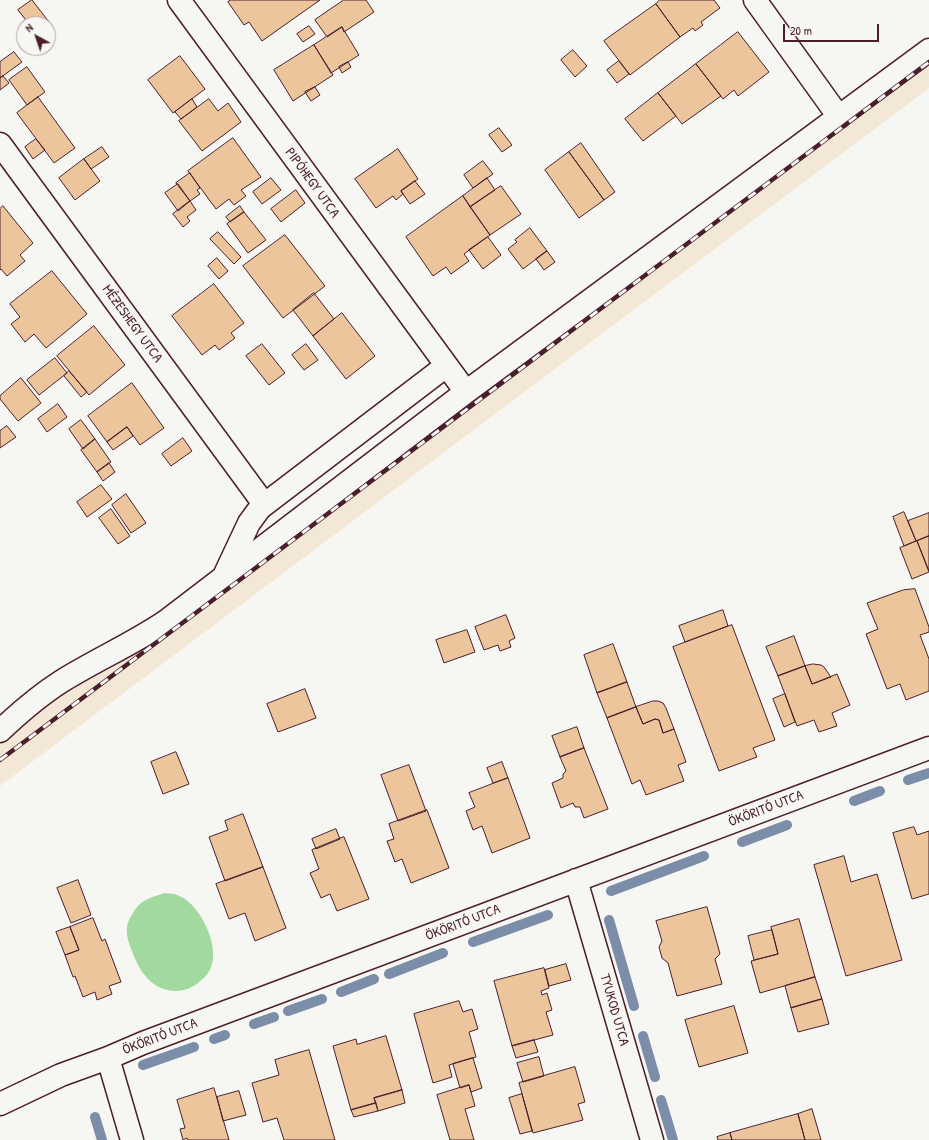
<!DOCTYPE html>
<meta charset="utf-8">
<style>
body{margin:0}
#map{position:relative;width:929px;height:1140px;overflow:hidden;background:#f6f6f2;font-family:"Patrick Hand",sans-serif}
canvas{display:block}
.north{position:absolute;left:16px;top:16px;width:40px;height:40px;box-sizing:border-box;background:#f6f6f2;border:1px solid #b1a0a2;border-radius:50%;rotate:320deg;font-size:11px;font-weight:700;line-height:16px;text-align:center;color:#4a1f2b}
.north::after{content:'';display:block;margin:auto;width:14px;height:18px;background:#4a1f2b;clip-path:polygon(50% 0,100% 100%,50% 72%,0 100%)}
.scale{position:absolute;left:783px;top:24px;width:96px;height:18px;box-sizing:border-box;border:2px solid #4a1f2b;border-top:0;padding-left:5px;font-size:12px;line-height:14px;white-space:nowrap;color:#4a1f2b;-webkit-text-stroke:3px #f6f6f2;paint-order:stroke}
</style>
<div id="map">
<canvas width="929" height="1140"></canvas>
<div class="north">N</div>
<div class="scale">20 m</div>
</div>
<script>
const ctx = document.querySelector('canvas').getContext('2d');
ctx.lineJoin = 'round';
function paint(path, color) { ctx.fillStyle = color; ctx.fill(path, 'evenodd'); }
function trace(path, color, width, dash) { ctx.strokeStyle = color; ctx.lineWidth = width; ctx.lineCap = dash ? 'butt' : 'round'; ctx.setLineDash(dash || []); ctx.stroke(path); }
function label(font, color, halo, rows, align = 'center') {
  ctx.font = font + ' "Patrick Hand",sans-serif'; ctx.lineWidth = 3; ctx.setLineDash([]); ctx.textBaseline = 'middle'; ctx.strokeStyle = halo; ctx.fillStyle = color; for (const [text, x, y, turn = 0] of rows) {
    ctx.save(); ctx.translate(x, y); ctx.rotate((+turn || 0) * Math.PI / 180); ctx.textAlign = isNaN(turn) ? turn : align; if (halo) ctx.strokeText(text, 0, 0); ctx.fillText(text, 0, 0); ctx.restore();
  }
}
paint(new Path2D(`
 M929,38V88L0,786V736Z`), '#f3e7d8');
paint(new Path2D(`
 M165,893C169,894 174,893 177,895C198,902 215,937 213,958C212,969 207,976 198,983C192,988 183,991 176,991C152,991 139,971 132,951C129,944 126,935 127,927C128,920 133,912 138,906C145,898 156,896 165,893Z`), '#a2d99e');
trace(new Path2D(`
 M908,780L929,773
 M854,801L880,791
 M742,842L787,825
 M611,891L704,856
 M609,920L634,1006
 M473,942L548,915
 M389,974L443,953
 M341,992L374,979
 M288,1011L322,999
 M254,1024L274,1017
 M643,1036L655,1077
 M214,1039L225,1035
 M143,1065L194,1047
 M661,1100L673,1140
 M95,1117L102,1140`), '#7b8da8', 10);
const building = new Path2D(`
 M32,0L49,22L47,24H29L18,10Z
 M231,0H320L262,41L249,22L244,25L228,2Z
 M344,0H366L374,12L344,32L342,27L327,37L315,20Z
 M660,0H714L720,8L701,22L703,25L695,31L693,28L680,37L656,4Z
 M656,4L680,37L630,75L604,41Z
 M309,26L315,34L303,42L297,34Z
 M342,27L359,55L331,73L314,45Z
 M738,32L769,72L738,96L734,90L723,99L696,64Z
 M314,45L333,75L293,101L274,70Z
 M573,50L587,66L575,77L561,60Z
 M14,52L22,62L0,78V62Z
 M180,56L205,89L173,113L148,80Z
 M619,61L629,74L617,83L607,70Z
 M348,62L351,67L342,73L339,67Z
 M696,64L721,96L682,124L658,93Z
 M27,67L45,92L27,105L9,80Z
 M3,76L9,83L0,90V78Z
 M315,87L320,95L311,101L305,92Z
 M658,93L676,116L643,141L625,119Z
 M38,97L75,148L54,163L17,113Z
 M192,99L197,107L181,119L175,112Z
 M209,99L218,111L228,103L241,122L202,151L179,121Z
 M499,128L512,145L502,152L489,135Z
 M233,138L261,177L241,190L246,196L234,205L229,199L216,209L188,171Z
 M36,139L45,150L33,159L25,147Z
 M581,143L615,192L604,200L569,152Z
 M102,147L109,157L91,169L84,159Z
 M398,149L418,179L401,191L403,194L396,200L393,196L376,208L355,179Z
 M569,152L604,200L579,218L545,170Z
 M84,159L100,181L75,200L59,178Z
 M483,161L493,174L473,188L464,175Z
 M190,173L200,188L197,190L200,194L190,201L176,183Z
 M271,178L281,190L262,204L253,192Z
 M487,178L495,190L470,207L463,196Z
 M415,181L425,194L410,204L401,191Z
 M178,184L190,201L178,211L165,193Z
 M501,186L521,214L490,235L470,207Z
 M296,190L305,203L281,222L271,209Z
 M463,196L490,235L464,254L469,261L451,274L446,267L433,276L406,237Z
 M190,201L196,210L187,217L190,221L183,227L173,214Z
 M3,206L33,243L20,255L25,261L7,276L1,269L0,270V209Z
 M240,206L244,212L230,222L226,217Z
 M244,212L266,240L248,253L227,224Z
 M530,228L547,251L523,269L508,249L517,242L515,240Z
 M218,232L241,257L234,264L210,239Z
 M285,235L325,286L283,318L243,266Z
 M488,237L501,255L483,269L469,250Z
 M547,251L555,262L544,270L536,259Z
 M217,258L228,271L219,279L208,266Z
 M52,271L87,314L46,348L34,334L25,342L11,324L20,317L10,304Z
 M214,284L244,323L231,333L235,338L219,350L215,345L202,355L172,316Z
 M314,293L334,319L313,336L293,310Z
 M342,313L375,356L346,379L313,336Z
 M94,326L125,365L89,395L57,356Z
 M262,344L285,373L269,385L246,356Z
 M306,344L318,360L304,370L292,355Z
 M55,358L67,373L39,395L27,380Z
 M69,371L87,392L81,397L64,376Z
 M21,378L41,403L18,421L0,399V396Z
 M132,383L164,428L140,445L127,427L107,442L88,416Z
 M58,404L67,417L47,432L38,419Z
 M81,420L95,439L83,449L69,429Z
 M7,426L16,437L0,448V431Z
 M127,427L133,436L113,450L107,442Z
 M183,438L192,451L171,466L162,454Z
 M95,439L111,462L97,472L81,450Z
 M109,463L115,472L103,481L97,472Z
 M101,485L112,499L87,517L77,502Z
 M126,494L146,523L131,533L112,505Z
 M111,509L130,536L118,544L99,518Z
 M904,512L916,541L904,546L893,517Z
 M929,513V536L916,541L908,521Z
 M929,536V571L917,541Z
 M917,541L929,572L912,579L900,548Z
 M915,589L929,627V632L920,635L929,659V691L906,700L900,684L887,689L866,634L878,629L867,603L903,590Z
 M723,610L728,626L685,642L679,626Z
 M506,615L515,638L509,641L511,647L500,651L498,645L484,650L475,627Z
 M732,625L775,740L753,748L757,757L719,771L673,647Z
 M467,630L475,652L444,663L436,640Z
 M794,636L805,666L778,676L766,647Z
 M613,644L627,682L597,693L584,655Z
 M813,664L821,665L824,667L831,677L812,684L805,666Z
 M805,666L812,684L837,674L850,705L832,713L837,726L819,732L814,720L797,726L778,676Z
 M627,682L636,707L607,718L597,693Z
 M305,689L316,718L278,732L267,704Z
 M785,694L795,722L784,727L773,699Z
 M653,701H658L663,703L666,708L674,729L663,733L659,720L655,719L643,724L636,707Z
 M636,707L643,724L655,719L659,720L663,733L674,729L686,762L678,765L684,781L646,795L640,780L632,784L607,718Z
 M577,727L584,748L560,757L552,736Z
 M584,748L608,809L584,818L580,807H575L573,803L561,808L552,783L563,778V774L566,771L560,757Z
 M176,752L189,784L163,794L151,762Z
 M502,762L508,778L493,783L487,768Z
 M409,765L426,811L398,821L381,775Z
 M508,778L530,838L492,853L482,826L473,830L466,811L475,807L469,793Z
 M427,810L449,868L411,883L402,859L395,862L387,841L394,839L389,824Z
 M243,814L263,867L225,881L209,837L228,830L225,821Z
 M914,827L917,835L929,831V894L912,899L893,833Z
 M336,829L340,839L316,849L312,839Z
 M344,837L369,899L337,911L330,894L321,898L310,873L319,869L312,850Z
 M844,856L851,882L877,874L902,960L846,976L814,865Z
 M263,867L286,928L255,941L245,913L229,919L216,884Z
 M78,880L91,915L71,923L57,888Z
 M707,907L720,954L715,959L722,984L677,996L668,963L662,958L659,947L662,941L656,921Z
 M93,918L102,941L105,939L121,982L109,986L112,994L97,1000L95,992L83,997L75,976L73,977L65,955L79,950L70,927Z
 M799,919L815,977L760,993L751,961L778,954L771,927Z
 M70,927L79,950L65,955L56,932Z
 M772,930L778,954L754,960L748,936Z
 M566,964L571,980L549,986L545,970Z
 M544,968L549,988L541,991L542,995L547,993L552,1010L546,1012L553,1035L512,1046L494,981Z
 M815,977L822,999L791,1008L785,986Z
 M822,999L829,1024L798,1032L791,1008Z
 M459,1001L463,1012L472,1009L478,1029L469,1032L476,1057L449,1065L452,1077L433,1083L414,1014Z
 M734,1006L748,1053L699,1067L685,1020Z
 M386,1036L402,1090L374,1098L376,1103L351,1110L333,1046L356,1039L357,1044Z
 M534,1040L538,1052L516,1058L512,1046Z
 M309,1050L335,1140H284L277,1118L263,1122L252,1083L279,1075L275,1060Z
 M539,1057L544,1076L523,1082L517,1063Z
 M473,1058L482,1088L471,1092L469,1085L460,1088L453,1064Z
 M575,1067L585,1102L578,1104L583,1120L533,1133L519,1083Z
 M469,1085L475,1106L465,1109L474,1140H450L437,1095Z
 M214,1088L229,1140H188L187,1138L183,1140L180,1129L185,1128L177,1100Z
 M402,1090L405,1103L378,1111L374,1098Z
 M239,1091L246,1115L223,1121L217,1097Z
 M522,1094L532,1131L520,1134L509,1098Z
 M376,1103L378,1111L354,1117L351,1110Z
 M812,1109L821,1140H805L798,1114Z
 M798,1114L805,1140H732L730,1133Z
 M730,1133L732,1140H718L717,1137Z`);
paint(building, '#ecc59c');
trace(building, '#4a1f2b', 1);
const street = new Path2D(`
 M179,0L466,392
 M755,0L839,117
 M0,144L264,504
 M225,574L249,523L260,508L446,366
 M0,731C19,713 40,695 62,681C96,660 132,644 165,622L466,392L929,50
 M576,880L652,1140
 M108,1058L132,1140
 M0,1104L61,1075L108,1058L143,1043L929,748`);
trace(street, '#4a1f2b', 25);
trace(street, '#f6f6f2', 22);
const rail = new Path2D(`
 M0,760L929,62`);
trace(rail, '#4a1f2b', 4.5);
trace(rail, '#f6f6f2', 3, [9]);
label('14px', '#4a1f2b', '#f6f6f2', [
 ["PIPÓHEGY UTCA",312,183,54],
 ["MÉZESHEGY UTCA",132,324,54],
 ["ÖKÖRITÓ UTCA",766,809,-21],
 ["ÖKÖRITÓ UTCA",463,923,-21],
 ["TYUKOD UTCA",614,1010,74],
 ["ÖKÖRITÓ UTCA",160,1037,-21]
]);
</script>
